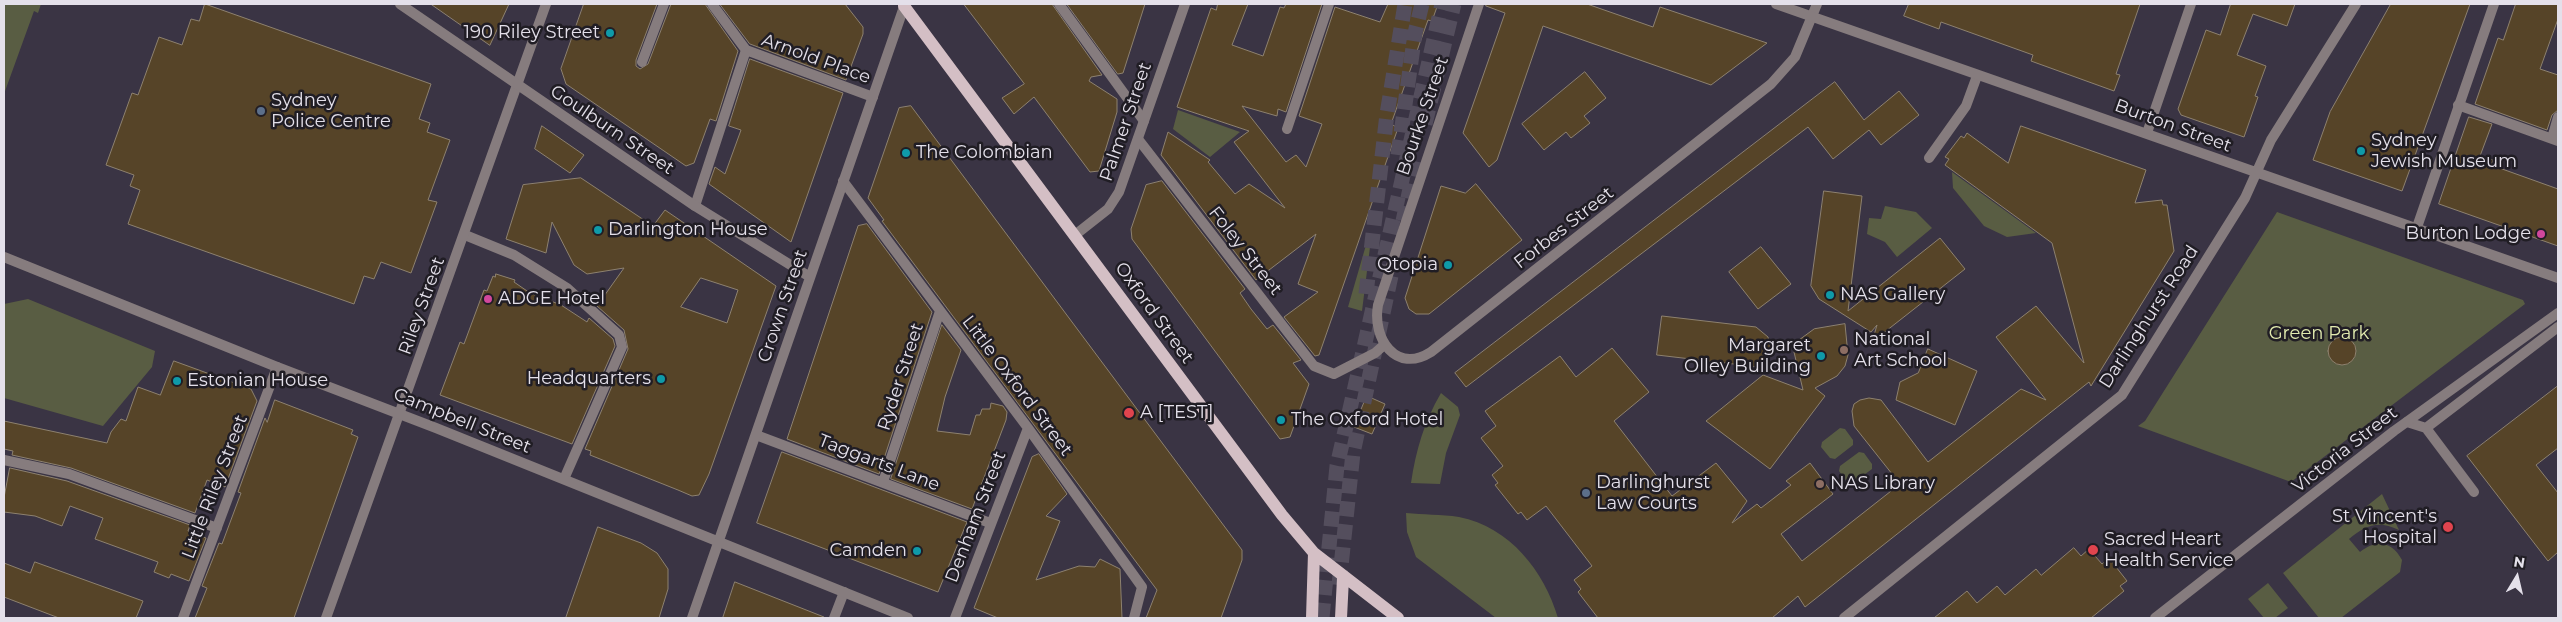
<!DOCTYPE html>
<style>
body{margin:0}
#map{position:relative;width:2562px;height:622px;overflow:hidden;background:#3a3444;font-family:Montserrat,sans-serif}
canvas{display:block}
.frame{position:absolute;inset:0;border:5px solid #e4e0ea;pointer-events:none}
.north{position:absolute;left:2492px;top:552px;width:50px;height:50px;-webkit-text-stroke:4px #201d24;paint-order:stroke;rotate:9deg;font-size:14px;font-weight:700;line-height:20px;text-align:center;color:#e4e0ea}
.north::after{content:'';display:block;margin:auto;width:18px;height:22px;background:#e4e0ea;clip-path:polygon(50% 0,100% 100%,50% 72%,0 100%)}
</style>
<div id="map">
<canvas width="2562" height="622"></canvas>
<div class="frame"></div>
<div class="north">N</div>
</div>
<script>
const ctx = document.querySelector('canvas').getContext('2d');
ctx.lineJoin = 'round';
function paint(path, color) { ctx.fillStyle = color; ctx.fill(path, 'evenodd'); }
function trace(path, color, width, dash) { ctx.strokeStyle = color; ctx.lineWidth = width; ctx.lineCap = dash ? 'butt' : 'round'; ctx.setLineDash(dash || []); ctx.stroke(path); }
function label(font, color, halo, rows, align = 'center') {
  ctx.font = font + ' Montserrat,sans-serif'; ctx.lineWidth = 5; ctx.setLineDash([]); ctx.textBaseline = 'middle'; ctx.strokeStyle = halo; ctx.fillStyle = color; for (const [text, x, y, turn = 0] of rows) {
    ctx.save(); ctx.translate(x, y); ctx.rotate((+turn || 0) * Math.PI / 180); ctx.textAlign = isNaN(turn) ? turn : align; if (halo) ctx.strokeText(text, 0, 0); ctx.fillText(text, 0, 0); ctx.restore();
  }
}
paint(new Path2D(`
 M4,4H41L38,13L34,11L4,94Z
 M1178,110L1240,132L1210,157L1173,129Z
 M1952,172L2036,233L2007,237L1984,226L1953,188Z
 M1885,206L1916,212L1932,228L1897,257L1885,242L1867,234L1869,218L1881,219Z
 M2277,212L2523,300L2525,304L2291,482L2138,426L2145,421Z
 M1366,245L1370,247L1362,311L1348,307Z
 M28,299L155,351L152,367L103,426L4,398V304Z
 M1441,393L1458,407L1460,415L1446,453L1440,484L1411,483C1416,450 1424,422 1441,393Z
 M1840,428L1845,429L1853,440V445L1835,459L1830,458L1821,447L1822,442Z
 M1859,452L1864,453L1872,464V469L1853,483H1848L1839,471L1840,466Z
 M2382,494L2399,530C2378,520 2366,525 2349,539L2360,552C2376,539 2392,541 2402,560L2400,572L2341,618H2319L2283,573Z
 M1406,513C1423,515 1441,514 1459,517C1510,527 1544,571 1558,618H1496L1416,557L1407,532Z
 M2268,583L2288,608L2275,618H2264L2248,599Z`), '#595d43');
const building = new Path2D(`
 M205,4L431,84L419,119L430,123L427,132L450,140L428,200L437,202L411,273L381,262L374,279L364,276L354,304L128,224L140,190L130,186L134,175L106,165L132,93L138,95L159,37L182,45L191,19L199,21Z
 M431,4H509L490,45Z
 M584,4H657L636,60V66L640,69L648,64L671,4H705L738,51L716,121L710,119L694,163L686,166L566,84L561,69Z
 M720,4H845L863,27V34L846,80L750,44Z
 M964,4H1052L1102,75L1091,77L1089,81L1117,99V112L1099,171L1090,172L1034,97L1014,114L1002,98L1024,84Z
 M1067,4H1145L1123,73L1118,74Z
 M1218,4H1248L1232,45L1263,56L1280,7L1284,8L1286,4H1322L1286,112L1278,109L1277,116L1242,106L1286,162L1296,155L1306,167L1322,124L1299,116L1335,7L1380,22L1388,4H1438L1432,21L1428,20L1391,124L1398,128L1319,355L1315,356L1284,317L1318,292L1298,284L1316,234L1256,280L1161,155L1168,132L1210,160L1208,162L1235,194L1249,184L1285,208L1234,142L1249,131L1177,107L1211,8L1216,10Z
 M1487,4H1587L1653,27L1660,7L1767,43L1711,85L1543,26L1497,160L1489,167L1463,133L1505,13L1486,6Z
 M1909,4H2140L2116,74L2120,75L2114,91L2031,61L2033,55L1941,22L1939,29L1904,16Z
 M2231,4H2295L2287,26L2253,14L2237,55L2266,66L2255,96L2258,97L2244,137L2181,115L2178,109L2206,30L2220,35Z
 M2391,4H2470L2402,191L2313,160L2330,112Z
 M2516,4H2558V19L2540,69L2558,75V110L2552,115L2547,130L2475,104L2498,38L2503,40Z
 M750,59L843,93L791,242L709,184L715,167L725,174L741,130L729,126Z
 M1585,72L1606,98L1584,116L1590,123L1571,138L1566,132L1544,150L1522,124Z
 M1835,82L1864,120L1899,91L1919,115L1881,145L1869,130L1833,159L1808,127L1466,387L1455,373Z
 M911,106L1242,550V560L1221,618H1146L1157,590L882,221L884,220L868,198L899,108Z
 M2469,117L2492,124L2480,156L2493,160L2491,165L2558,189V246L2439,204Z
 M542,126L584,155L570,173L535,149Z
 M2021,126L2146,170L2135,203L2162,200L2163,205H2167L2174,251L2091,386L2089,382L1805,607L1798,596L1772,618H1598L1578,592L1581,589L1574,580L1592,566L1546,506L1527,520L1521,512L1518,514L1495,485L1498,483L1492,475L1503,466L1481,438L1496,426L1485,411L1560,356L1576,377L1612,348L1649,392L1614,421L1672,496L1716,463L1747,501L1732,523L1757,504L1761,508L1791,485L1786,481L1810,463L1833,494L1781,534L1802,561L1900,484L1854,426L1852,411L1854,404L1860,400L1869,398L1881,400L1928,462L2021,389L2046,400L1996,337L2036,306L2084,363L2052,243L1945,165L1949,159L1945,157L1961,136L1964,138L1967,133L2008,163Z
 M581,178L653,226L665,210L776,286L709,474L699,495L692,496L678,490L590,455L591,451L585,449L628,349L624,330L597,306L624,268L587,274L574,265L552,222L546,253L506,239L523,185ZM701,278L738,290L727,323L681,307Z
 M1162,181L1245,289L1240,293L1251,309L1267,329L1273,325L1301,360L1293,363L1309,384L1290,437L1280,439L1132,239L1131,229L1146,185Z
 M1476,184L1522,240L1429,314H1416L1409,309L1405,298L1441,186L1465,193Z
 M1824,191L1862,196L1848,311L1940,238L1965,269L1872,342L1877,325L1871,332L1819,299L1811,286Z
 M867,224L932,312L879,474L787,439L858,226Z
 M1761,247L1791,284L1758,309L1729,272Z
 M496,274L515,280L514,282L530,293L561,305L587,322L589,318L613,339L615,346L572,444L440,395L460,342L464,344L484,290L487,291L493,276L495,277Z
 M1662,316L1756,327L1768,337L1771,350L1759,367L1657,355Z
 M1845,324L1848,355L1845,366L1837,376L1815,388L1825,396L1770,469L1706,421L1763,375L1803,390L1794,352L1799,340L1814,329Z
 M942,325L961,350L945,397L937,431L970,435L976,415H980L982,409H990L991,403L1003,406L1007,412L1006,420L972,509L891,479Z
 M2328 351a14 14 0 1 1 28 0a14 14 0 1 1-28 0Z
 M1928,349L1977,371L1955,425L1896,400L1900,382L1918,373Z
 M174,361L251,389L257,401L225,487L207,480L195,513L71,468L12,455L13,451L4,449V421L107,443L111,432L121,419L126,421L138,387L160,395Z
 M2558,386V448L2536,465L2558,493V552L2548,561L2467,456Z
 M1367,396L1385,404L1372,434L1354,427Z
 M275,400L353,430L351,434L358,437L302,595L294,618H195L207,588L202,586L219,543L222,544L241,493L238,492L265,418L267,422Z
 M782,452L967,522L938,592L757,523Z
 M1039,454L1067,494L1046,516L1060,521L1036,580L1079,566L1095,567L1100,559L1120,569L1122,618H998L974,608L1032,457Z
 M10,468L67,481L190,525L188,531L206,538L189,581L171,574L169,578L154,572L158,562L95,539L103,518L70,506L62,526L35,516L4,512V498Z
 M598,527L641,543L657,553L668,569V589L659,618H566Z
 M2074,548L2081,556L2089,549L2102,564L2109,558L2127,581L2120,586L2124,591L2091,618H1934L1967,591L1977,603L1997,586L2005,595L2036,569L2041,575Z
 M35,562L143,601L136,618H59L4,597V563L30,573Z
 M735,582L824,617L823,618H723Z`);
paint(building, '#564428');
trace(building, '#8d816f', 1);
trace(new Path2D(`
 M1425,124L1454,4
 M1398,155L1415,33L1422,4
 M1403,221L1416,161
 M1366,294L1387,114L1405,4
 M1339,585L1353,453L1391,276
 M1322,618L1337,466L1442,4`), '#544e5d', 15, [15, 8]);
trace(new Path2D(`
 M712,4L746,50L873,97
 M1059,4L1144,121
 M642,62L664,4
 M2458,105L2558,141
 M1287,129L1329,4
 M2552,138L2558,117
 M1138,139L1314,366L1334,374L1375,353L1384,345
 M1929,158L1966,106L1977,76
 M843,181L1028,428L1142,587L1134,618
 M695,206L746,50
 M465,235L514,255L567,288L619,335L622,347L564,479
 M2407,422L2426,428L2474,492
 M2426,428L2558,327
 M756,435L990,523
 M4,460L69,474L217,528
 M883,482L940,311
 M183,618L277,367
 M834,618L844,592
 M955,618L1028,428`), '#867c7e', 10);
trace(new Path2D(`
 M1479,4L1378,305C1372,339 1396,374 1431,352L1771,84L1795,57L1817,4
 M2147,133L2191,4
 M2416,230L2494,4
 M1075,235L1108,209L1119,192L1185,4
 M326,618L546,4`), '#867c7e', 10);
trace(new Path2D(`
 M400,4L695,206L810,277
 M1776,4L2558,278
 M4,257L277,367L436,428L908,618
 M692,618L905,4
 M1844,618L2122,395L2245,198L2271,140L2356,4
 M2155,618L2394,431L2558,313`), '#867c7e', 10);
trace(new Path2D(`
 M904,6L1282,515L1314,553L1398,618
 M1312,618L1314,553
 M1341,618L1343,578`), '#d4bfc5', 12);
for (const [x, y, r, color] of [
 [610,33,5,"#0f9aa8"],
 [261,111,5,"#5c6f8a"],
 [2361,151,5,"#0f9aa8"],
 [906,153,5,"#0f9aa8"],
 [598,230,5,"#0f9aa8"],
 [2541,234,5,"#d1479c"],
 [1448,265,5,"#0f9aa8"],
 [1830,295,5,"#0f9aa8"],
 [488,299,5,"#d1479c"],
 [1844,350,5,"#8d6e63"],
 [1821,356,5,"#0f9aa8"],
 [661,379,5,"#0f9aa8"],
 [177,381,5,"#0f9aa8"],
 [1129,413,6,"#e0444e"],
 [1281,420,5,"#0f9aa8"],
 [1820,484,5,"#8d6e63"],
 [1586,493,5,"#5c6f8a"],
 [2448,527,6,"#e0444e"],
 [2093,550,6,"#e0444e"],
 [917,551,5,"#0f9aa8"]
]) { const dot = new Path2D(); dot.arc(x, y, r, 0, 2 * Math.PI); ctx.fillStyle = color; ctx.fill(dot); trace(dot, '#201d24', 2); }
label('18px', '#e4e0ea', '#201d24', [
 ["190 Riley Street",600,33,"right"],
 ["Sydney",271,101],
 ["Police Centre",271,122],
 ["Sydney",2371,141],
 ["Jewish Museum",2371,162],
 ["The Colombian",916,153],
 ["Darlington House",608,230],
 ["Burton Lodge",2531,234,"right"],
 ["Qtopia",1438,265,"right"],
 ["NAS Gallery",1840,295],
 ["ADGE Hotel",498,299],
 ["National",1854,340],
 ["Art School",1854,361],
 ["Margaret",1811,346,"right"],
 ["Olley Building",1811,367,"right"],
 ["Headquarters",651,379,"right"],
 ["Estonian House",187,381],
 ["A [TEST]",1140,413],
 ["The Oxford Hotel",1291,420],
 ["Darlinghurst",1596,483],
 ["Law Courts",1596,504],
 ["NAS Library",1830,484],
 ["St Vincent's",2437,517,"right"],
 ["Hospital",2437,538,"right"],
 ["Sacred Heart",2104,540],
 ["Health Service",2104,561],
 ["Camden",907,551,"right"]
], 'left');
label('18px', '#e4e0ea', '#201d24', [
 ["Arnold Place",816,59,20],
 ["Bourke Street",1423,116,-71],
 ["Palmer Street",1126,122,-71],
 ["Burton Street",2173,126,20],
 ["Goulburn Street",612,130,34],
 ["Forbes Street",1564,228,-38],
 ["Foley Street",1245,251,52],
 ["Riley Street",422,306,-70],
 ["Crown Street",783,306,-71],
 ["Oxford Street",1154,313,54],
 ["Darlinghurst Road",2149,317,-57],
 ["Ryder Street",901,377,-72],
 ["Little Oxford Street",1017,386,53],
 ["Campbell Street",462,421,22],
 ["Victoria Street",2345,450,-38],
 ["Taggarts Lane",879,463,21],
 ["Little Riley Street",215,487,-69],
 ["Denham Street",976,517,-69]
]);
label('18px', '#e2ebaf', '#201d24', [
 ["Green Park",2319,334]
]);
</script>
